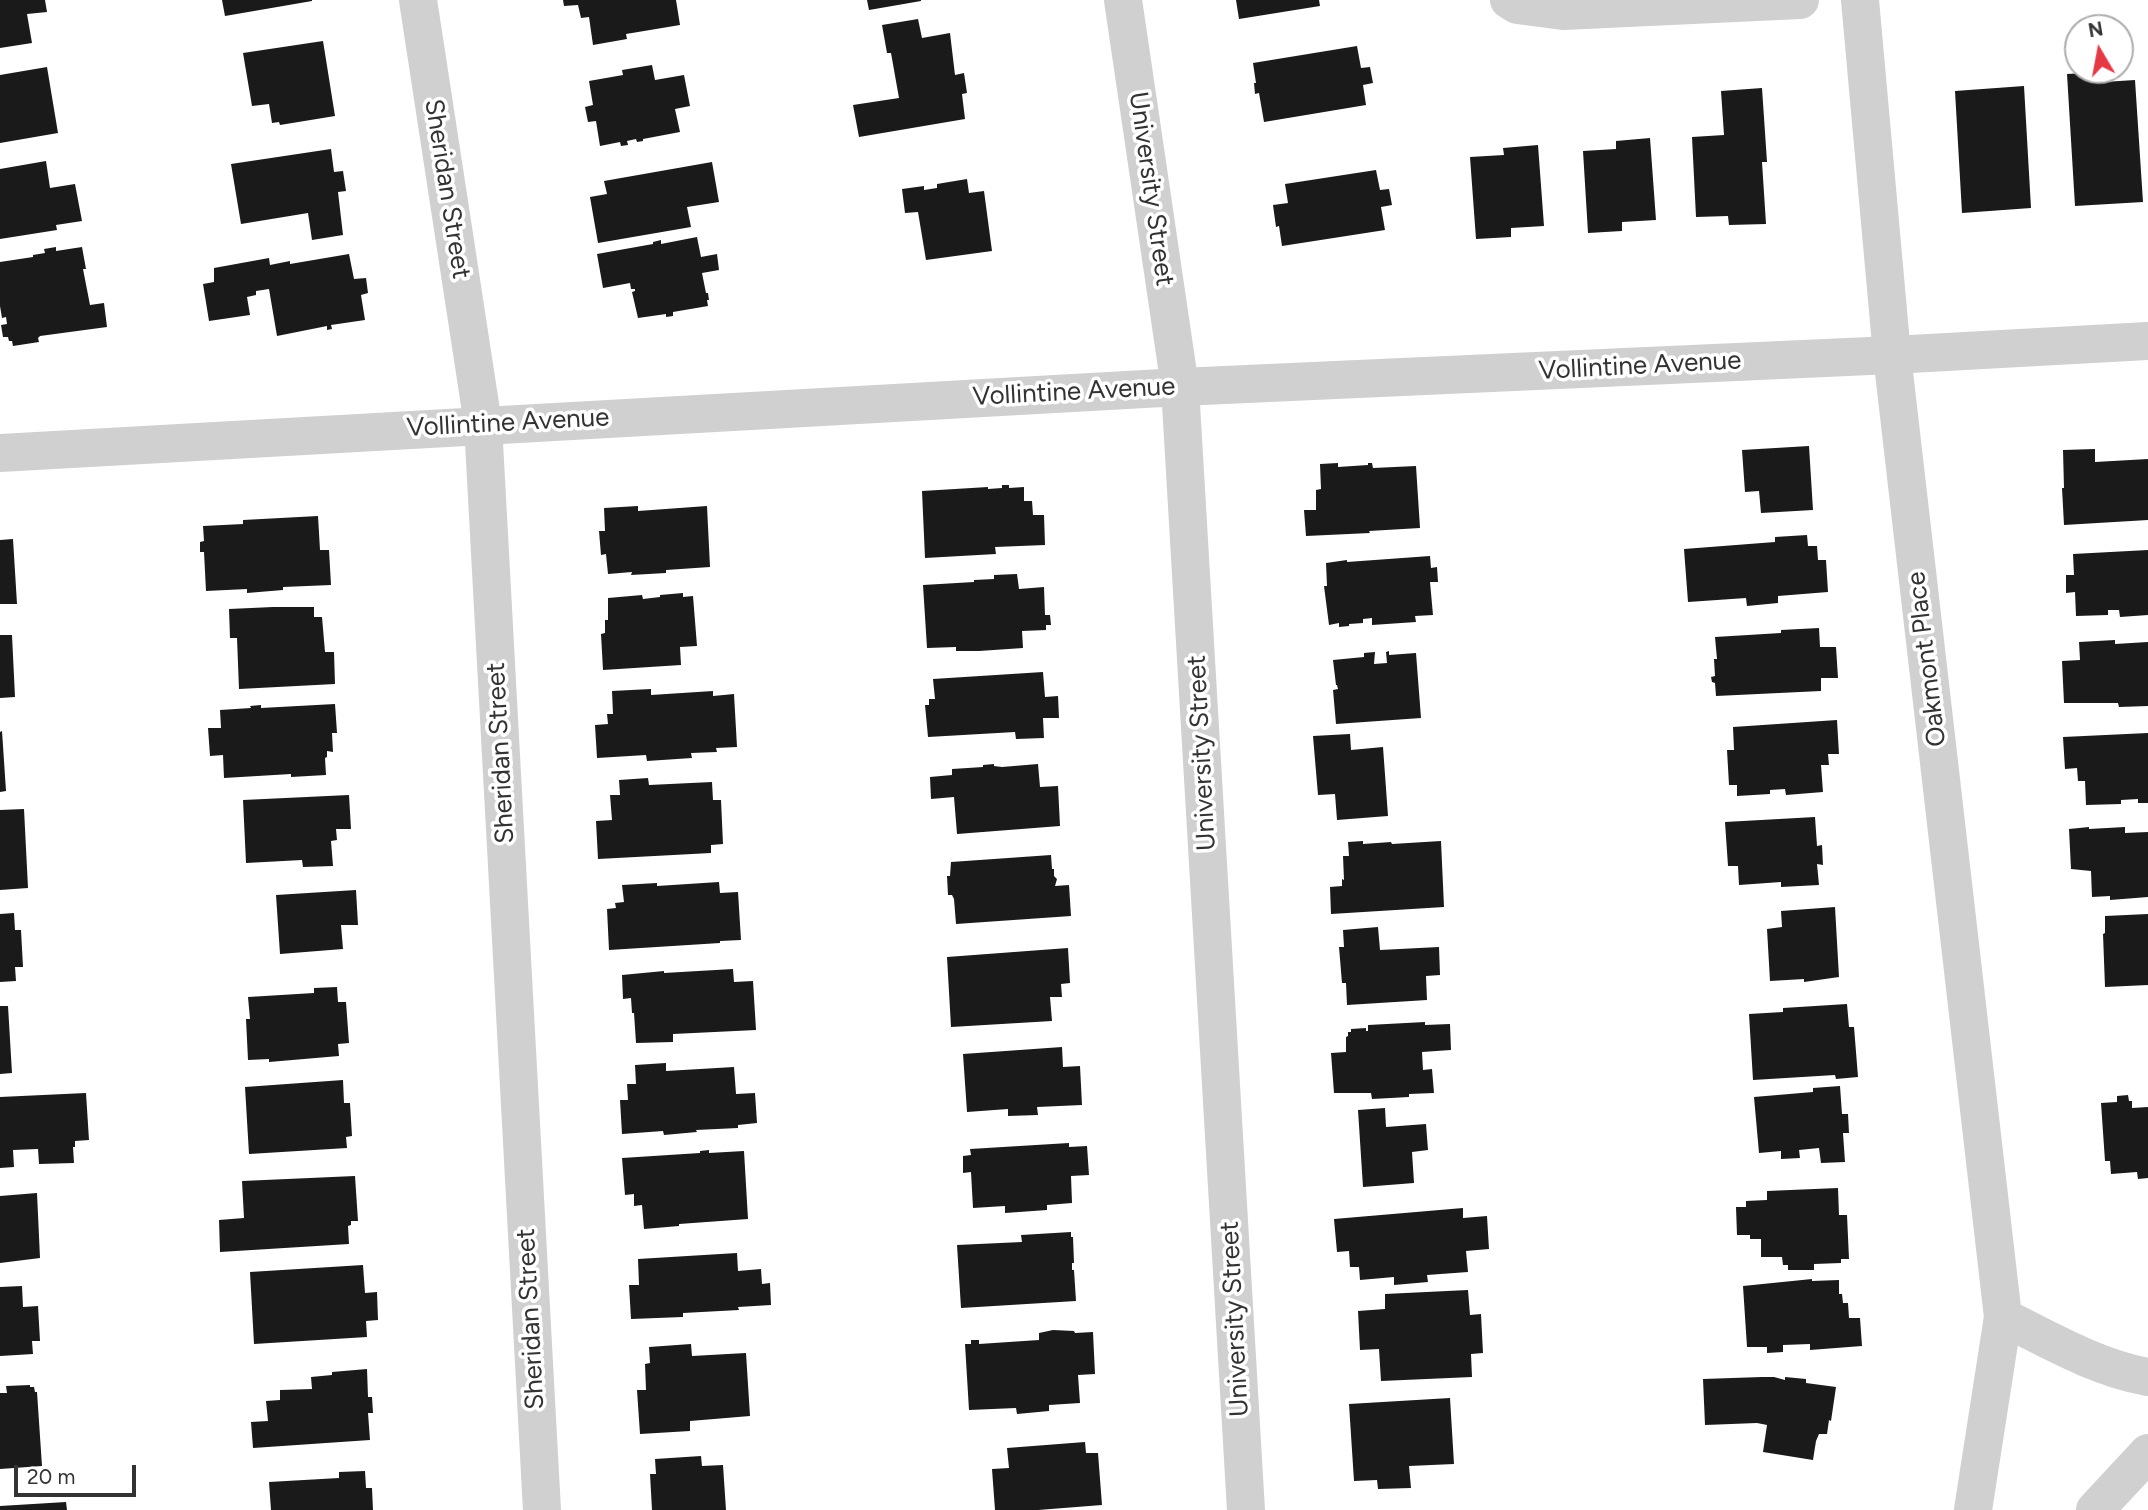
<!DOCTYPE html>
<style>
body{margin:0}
#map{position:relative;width:2148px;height:1510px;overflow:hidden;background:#fff;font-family:Figtree,sans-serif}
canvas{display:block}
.north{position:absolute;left:2064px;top:14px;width:70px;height:70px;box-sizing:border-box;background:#fff;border:2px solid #adadad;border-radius:50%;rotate:350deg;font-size:19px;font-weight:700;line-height:28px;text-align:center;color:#333}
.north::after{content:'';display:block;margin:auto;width:24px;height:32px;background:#e63946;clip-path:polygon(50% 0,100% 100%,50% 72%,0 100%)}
.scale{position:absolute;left:14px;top:1465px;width:122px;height:32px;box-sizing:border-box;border:4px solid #333;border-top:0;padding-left:9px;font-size:21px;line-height:24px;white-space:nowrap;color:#333;-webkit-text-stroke:5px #fff;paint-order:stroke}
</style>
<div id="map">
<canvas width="2148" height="1510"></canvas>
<div class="north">N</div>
<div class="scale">20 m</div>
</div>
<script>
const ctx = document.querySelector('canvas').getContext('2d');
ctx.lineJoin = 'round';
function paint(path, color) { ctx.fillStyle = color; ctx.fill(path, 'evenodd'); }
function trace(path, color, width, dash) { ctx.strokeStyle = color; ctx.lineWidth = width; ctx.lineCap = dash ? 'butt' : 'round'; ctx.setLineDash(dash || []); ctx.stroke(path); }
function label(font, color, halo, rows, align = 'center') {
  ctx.font = font + ' Figtree,sans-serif'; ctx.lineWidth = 7; ctx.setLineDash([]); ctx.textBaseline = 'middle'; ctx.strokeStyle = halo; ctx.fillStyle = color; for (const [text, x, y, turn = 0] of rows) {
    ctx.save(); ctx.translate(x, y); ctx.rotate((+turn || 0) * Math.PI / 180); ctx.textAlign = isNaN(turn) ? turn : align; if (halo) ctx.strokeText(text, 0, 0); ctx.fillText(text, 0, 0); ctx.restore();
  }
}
paint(new Path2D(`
 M0,0H45L47,12L27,14L32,43L0,48Z
 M222,0H312V1L225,16Z
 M563,0H676L680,25L626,34L627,39L593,45L589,17L581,18L578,5L564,6Z
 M867,0H921V1L869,10Z
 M1236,0H1319L1320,6L1239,19Z
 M918,19L922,38L950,33L955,75L964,73L967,93L962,94L965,119L859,137L853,105L899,98L891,53H887L882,25Z
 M323,41L335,116L280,125L279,122L272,123L269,104L252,106L243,53Z
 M1357,46L1361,68L1370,67L1373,83L1363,85L1366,105L1264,122L1259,93L1255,94L1254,83H1256L1253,63Z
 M652,65L655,80L684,75L690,106L675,109L680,132L643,139V141L637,142L636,139L627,141L628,145L621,146L620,142L600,146L596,121L588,122L585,107L593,105L589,81L623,75L622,70Z
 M47,67L58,133L0,143V75Z
 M2103,72L2104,82L2135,80L2143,202L2075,206L2067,74Z
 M2024,86L2031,208L1962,213L1955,91Z
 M1762,88L1767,162H1762L1766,224L1729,225L1728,216L1696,217L1692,137L1724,135L1721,91Z
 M1650,138L1656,220L1622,222V231L1588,233L1583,151L1616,149V141Z
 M1538,145L1544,226L1511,228V237L1476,239L1470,157L1504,155L1503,148Z
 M331,149L334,172L343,171L346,191L338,192L343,235L312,240L308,213L241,224L231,164Z
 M46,161L50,188L75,184L82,221L56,225L57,230L0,239V169Z
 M712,162L719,202L687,207L691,227L598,243L590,197L607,194L604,181Z
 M1376,170L1380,190L1389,189L1392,205L1381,207L1385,230L1282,246L1279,226L1276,227L1273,205L1288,203L1285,184Z
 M967,179L969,193L984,191L992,251L926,260L918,212L905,213L902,189L924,186V190L937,188V184Z
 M697,237L701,257L717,254L719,270L702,273L706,293H708L709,300H707L708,306L673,312V316L666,317V314L638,318L632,292L635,291V289H631L630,283L603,288L597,254L653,244V242L661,240V244Z
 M56,247V251L82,247L86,269H83L90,305L104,303L107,327L40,336L38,338L39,342L13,346L12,341H9L8,337H3L1,325L7,324L6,317L2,318L0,306V262L33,257V255L45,253L44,249Z
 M349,254L354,279L366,278L368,293L361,295L365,320L331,325L332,329L327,330V326L277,336L269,289L256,291V295L247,297L250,315L209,321L203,284L214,282V268L269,258L270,265L290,261V264Z
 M1809,446L1813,510L1761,513L1759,491L1745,492L1742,450Z
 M2095,449V462L2148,459V520L2064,525L2062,488H2064L2063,450Z
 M1338,463V467L1368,465V463H1372L1373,468L1416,466L1420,528L1369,531L1370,533L1306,536L1304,510H1316V490L1321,489L1320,464Z
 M1002,485H1009V488L1024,487V501H1032L1033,515H1044L1045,545L995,547L996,554L925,558L922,491L988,487V489L1002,488Z
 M638,506V511L707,506L710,567L666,570V573L631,575L632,572L608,574L606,554L601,555L599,531H605L604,508Z
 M318,516L320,550H329L331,585L283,587V590L247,593V589L206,591L204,552H200V542L204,541L203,526L243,524V520Z
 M1807,535L1808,546H1817L1818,560H1826L1828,592L1778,596V603L1747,606L1746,598L1688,602L1684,549L1775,542V537Z
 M13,539L17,604H0V540Z
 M2148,550V615L2120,617L2119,610H2108V615L2076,616L2075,592L2066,593V575H2074L2073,554Z
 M1430,556L1431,568L1437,567L1438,582H1430L1433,615L1415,616L1416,622L1372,625V618L1363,619V623L1349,624V626L1339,627V623L1329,625L1324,586H1327L1326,563L1347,560V562Z
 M1017,574L1019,589L1044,587L1045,615H1050L1051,625H1046V630L1022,631L1023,648L979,651H956V647L927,648L923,585L974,582V580L994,579V575Z
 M683,593V597L693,596L697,646L680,647L681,665L603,670L601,634L605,633V620H608V598L642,595L643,599L660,597V595Z
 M273,607H314V617H322L325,652H334L335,684L239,689L237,638H230L229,609Z
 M1819,628L1820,647H1836L1838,678H1821V691L1716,696L1715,683L1712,682L1711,677L1715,676L1714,659H1717L1715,637L1781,633V630Z
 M0,635H12L15,697L0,698Z
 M2115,640V644L2148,642V706L2119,707L2118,703H2064L2062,661L2080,660L2079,642Z
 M1389,651V655L1416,653L1421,718L1336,724L1333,690L1338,689L1337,685H1336L1333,660L1364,657V653L1375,652L1374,664L1387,663L1386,652Z
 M1043,672L1045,697L1058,696L1059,718H1043L1044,738L1016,739L1015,732L928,737L925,705H929V699H935L933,679Z
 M651,689V695L713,691V696L734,694L737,747L716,748L717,752L691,753L692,758L647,761L646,755L597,758L595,725L608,724L607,714H613L612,691Z
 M335,704L337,733H332L333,752L327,751V757L325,758L326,775L291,777V774L224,778L223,755L210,756L208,728H221L220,710L251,708L250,706L261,705V708Z
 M1837,720L1839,754H1828L1829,765H1821L1823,792L1786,795L1785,789L1770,790V794L1737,796V785H1729L1727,750H1734L1733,727Z
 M2,731L6,791L0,792V732Z
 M2148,733V803H2138V799L2121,800V804L2086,805L2085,781H2078L2077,768L2065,769L2063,737Z
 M1350,734L1351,750L1383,747L1388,816L1337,820L1335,794L1318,795L1313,736Z
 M994,764V766L1002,767L1038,764L1040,787L1058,786L1060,826L957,834L954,797L931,799L930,777L952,775V769L983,767V765Z
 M648,778L649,785L712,782L713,800H721L723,844L711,845V853L598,859L596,821L612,820L610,795H620L619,780Z
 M349,795L351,829H336L337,840L331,841L333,866L303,867L302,860L246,863L243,800Z
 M24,809L28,888L0,890V810Z
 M1815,817L1817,846L1822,845L1823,865L1817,864L1819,885L1781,887V882L1739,885L1738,866H1728L1725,822Z
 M2089,827V829L2125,827V833L2148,832V897L2110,900V896L2092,897L2091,871L2071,869L2069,829Z
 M1363,841V844L1391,842L1392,844L1441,841L1444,907L1331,914L1330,887L1342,886V879L1344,880L1343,856H1349L1348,842Z
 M1051,855L1052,869H1054V876L1057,879L1055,886L1069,885L1071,916L956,924L954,899L952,895H948L947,876H950L951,862Z
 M719,882L720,893L738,892L741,940L720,941V943L609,950L607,909L616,908L615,903L624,902L622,885L657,883V886Z
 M356,890L358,925H341L343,949L280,954L276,895Z
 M1835,907L1839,977L1804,982V979L1770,981L1767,929L1782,927L1781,911Z
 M14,913L15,930H21L23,967H15L16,981L0,982V914Z
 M2148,914V985L2105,987L2103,934L2105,933V916Z
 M1378,927L1380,950L1439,947L1440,975L1426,976L1427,1000L1347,1005L1346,983H1342L1339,947H1344L1343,930Z
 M1068,948L1070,983L1061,984L1062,997H1050L1052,1021L951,1027L947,957Z
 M733,969L734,982L753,981L756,1030L673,1034V1042L636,1043L634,1013H632L631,998L623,999L622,975L664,971V973Z
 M337,987L338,1002H346L349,1043L338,1044L339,1056L269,1062V1059L248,1060L246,1019H250L248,997L314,993V988Z
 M1847,1004L1849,1027H1854L1858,1077L1836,1079L1835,1075L1753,1080L1749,1014L1783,1012V1008Z
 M0,1006H8L12,1073L0,1074Z
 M1425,1022V1025L1450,1024L1451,1050L1422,1052L1423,1070L1432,1069L1434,1093L1409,1094V1097L1372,1099L1371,1093H1334L1331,1053L1346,1052V1037L1348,1036V1032H1351V1029L1366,1028V1031H1368V1025Z
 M1062,1047L1063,1067L1080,1066L1082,1105L1037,1107L1038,1115L1008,1116V1109L967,1112L963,1054Z
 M666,1063V1071L734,1067L736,1094L755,1093L757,1123L738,1125V1128L696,1130L697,1132L664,1135L663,1131L622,1134L620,1100H628L627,1084H636L635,1065Z
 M343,1080L344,1103H350L352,1136L346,1137L347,1148L249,1154L245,1087Z
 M1840,1086L1842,1114H1848L1849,1133H1843L1845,1162L1821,1163L1819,1148L1799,1150L1800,1158L1781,1159V1151L1759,1153L1754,1097L1813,1092V1088Z
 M86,1093L89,1140L75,1141V1147H73L74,1163L39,1164L38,1149L13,1150L14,1167L0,1168V1097Z
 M2128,1095L2129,1101H2132V1108L2148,1107V1178L2138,1179L2137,1172L2111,1174L2110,1161H2105L2101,1103L2117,1102V1096Z
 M1385,1108L1386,1127L1426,1124L1428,1150L1412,1152L1414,1183L1363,1187L1358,1110Z
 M1069,1143V1147L1087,1146L1089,1175L1071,1176L1072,1203L1047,1205V1210L1005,1213V1206L973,1208L971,1172L963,1173V1156L971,1155L970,1149Z
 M709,1150V1153L744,1151L748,1219L679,1224V1226L644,1229L642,1205L634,1206V1194L625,1195L622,1158L700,1153V1151Z
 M355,1176L358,1221H351V1225L348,1226L349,1244L220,1252L219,1220L244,1218L242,1181Z
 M1838,1188L1839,1215H1847L1849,1259H1841V1263L1814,1264V1270H1788V1265H1783L1782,1257H1761V1239H1750V1235H1737L1736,1207H1746V1201L1767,1200V1191Z
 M37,1193L40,1258L0,1263V1196Z
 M1463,1208V1218L1487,1216L1489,1249L1466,1251L1468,1272L1427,1275L1428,1282L1394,1285V1277L1360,1280L1359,1267H1350L1349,1251L1337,1252L1334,1219Z
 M1071,1232V1237H1073L1074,1263H1072V1270H1074L1076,1301L961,1308L957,1245L1022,1242L1021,1235Z
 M737,1253L738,1271L761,1269L762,1284L770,1283L771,1305L738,1307L739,1310L683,1313V1317L631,1319L629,1285H639L638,1259Z
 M363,1265L365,1293L377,1292L378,1320L366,1321L367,1337L254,1344L250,1272Z
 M1812,1279V1281L1839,1280V1294H1842L1843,1303H1848L1849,1318H1860L1862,1346L1810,1350V1344L1783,1345V1352L1767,1353V1347H1747L1743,1286Z
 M22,1286L23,1307L38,1306L40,1341H32L33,1354L0,1356V1287Z
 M1468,1290L1470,1315L1481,1314L1483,1353L1471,1354L1472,1377L1381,1381L1379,1349L1360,1350L1358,1311L1385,1309V1294Z
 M1053,1330L1074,1331L1075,1333L1093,1332L1095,1374L1078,1375L1080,1403L1049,1405V1411L1017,1414L1016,1408L969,1410L965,1344H971V1340H979V1344L1039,1340V1333Z
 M691,1344L692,1356L746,1353L750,1416L690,1421V1431L640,1434L637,1390H646L645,1364L650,1363L649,1347Z
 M367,1369L368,1397H372L373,1413H368L370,1440L253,1448L251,1422L268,1421L266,1401L280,1400V1390L312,1389L311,1377L332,1375V1372Z
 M1762,1377H1774L1785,1380V1377L1806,1379V1383L1836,1387L1831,1421L1829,1420L1827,1434H1819L1816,1441L1813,1460L1763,1452L1767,1425L1757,1423L1705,1425L1703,1379Z
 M30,1385V1387H34L35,1392H37L42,1466L0,1469V1393H7L6,1386Z
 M1450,1398L1454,1464L1409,1466L1411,1488L1378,1489L1377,1480L1354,1481L1349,1404Z
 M1085,1442L1086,1453H1098L1102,1505L1038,1510H995L992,1469L1009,1468L1007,1448Z
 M701,1456L702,1466L723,1465L726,1510H652L650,1474H656L655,1459Z
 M365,1471L366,1488H372L373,1510H271L269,1482L339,1478V1472Z
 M66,1502L67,1510H0V1506Z`), '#1a1a1a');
trace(new Path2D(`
 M418,0L483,424L542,1510
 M1509,0L1517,5L1563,11L1800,0
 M1860,0L1892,355L2003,1317L1973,1510
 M2003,1317C2049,1340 2097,1368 2148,1377
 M2095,1510L2148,1453`), '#d0d0d0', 38);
trace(new Path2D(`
 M1123,0L1180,387L1246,1510
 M0,453L1180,387L1892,355L2148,341`), '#d0d0d0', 38);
label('26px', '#333', '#fff', [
 ["Sheridan Street",447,189,81],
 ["University Street",1151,189,82],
 ["Vollintine Avenue",1640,366,-3],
 ["Vollintine Avenue",1074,392,-3],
 ["Vollintine Avenue",508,423,-3],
 ["Oakmont Place",1927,659,-97],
 ["Sheridan Street",501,753,-93],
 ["University Street",1202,753,-93],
 ["Sheridan Street",531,1319,-93],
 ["University Street",1235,1319,-93]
]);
</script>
